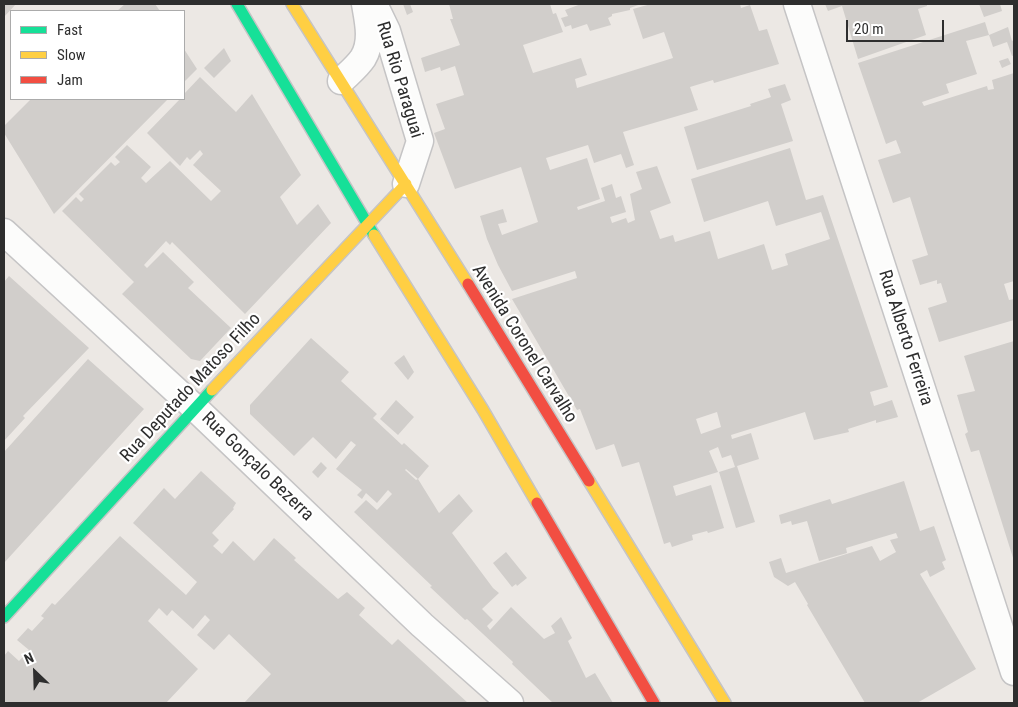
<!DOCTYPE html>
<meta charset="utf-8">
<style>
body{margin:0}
#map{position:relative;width:1018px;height:707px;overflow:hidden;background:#ece8e4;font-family:"Roboto Condensed",sans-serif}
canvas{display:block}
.frame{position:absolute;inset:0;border:5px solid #2e2e2e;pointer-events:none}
.legend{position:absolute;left:10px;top:10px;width:175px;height:90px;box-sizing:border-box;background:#fff;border:1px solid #ababab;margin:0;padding:6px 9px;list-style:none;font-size:15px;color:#2e2e2e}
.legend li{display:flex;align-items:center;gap:10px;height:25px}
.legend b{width:25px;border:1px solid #ababab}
.north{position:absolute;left:10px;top:647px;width:50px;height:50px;-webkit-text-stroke:4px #fff;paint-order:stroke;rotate:336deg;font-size:14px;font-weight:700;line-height:20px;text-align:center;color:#2e2e2e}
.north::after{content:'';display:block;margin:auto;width:18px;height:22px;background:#2e2e2e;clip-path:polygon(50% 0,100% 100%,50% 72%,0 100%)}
.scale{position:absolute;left:846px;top:20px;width:98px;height:22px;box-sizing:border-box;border:2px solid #2e2e2e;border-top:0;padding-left:6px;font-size:15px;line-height:18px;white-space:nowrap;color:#2e2e2e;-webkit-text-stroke:4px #fff;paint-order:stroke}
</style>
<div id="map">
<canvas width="1018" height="707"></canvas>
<div class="frame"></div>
<ul class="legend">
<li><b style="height:6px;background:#16e098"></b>Fast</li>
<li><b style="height:6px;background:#ffcf43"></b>Slow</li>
<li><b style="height:6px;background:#f24e42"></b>Jam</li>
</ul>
<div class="north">N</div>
<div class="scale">20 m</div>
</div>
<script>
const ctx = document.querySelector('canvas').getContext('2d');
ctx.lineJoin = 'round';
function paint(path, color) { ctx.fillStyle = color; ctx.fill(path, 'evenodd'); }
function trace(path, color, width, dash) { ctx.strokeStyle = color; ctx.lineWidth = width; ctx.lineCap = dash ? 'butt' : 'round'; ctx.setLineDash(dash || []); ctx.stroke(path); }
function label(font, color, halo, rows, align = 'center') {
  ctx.font = font + ' "Roboto Condensed",sans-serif'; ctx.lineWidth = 4.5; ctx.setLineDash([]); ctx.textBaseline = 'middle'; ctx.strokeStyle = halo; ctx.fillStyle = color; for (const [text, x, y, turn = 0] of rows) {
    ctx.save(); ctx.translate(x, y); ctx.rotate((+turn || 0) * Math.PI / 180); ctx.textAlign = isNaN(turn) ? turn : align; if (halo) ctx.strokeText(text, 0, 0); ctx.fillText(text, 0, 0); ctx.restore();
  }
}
paint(new Path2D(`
 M4,4H16L4,17Z
 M125,4H155L160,11H117Z
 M403,4H410L413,12L407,15Z
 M449,4H550L553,14L556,13L563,32L523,45L533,73L581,58L587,75L575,79L577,88L673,58L664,32L643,39L633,9L651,4H740L741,8L750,5L759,31L767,29L779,64L714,83L713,80L690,87L698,110L623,132L634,165L626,168L621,154L594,163L588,145L546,158L550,170L587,158L600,199L577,207L578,210L605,201L601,188L612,184L616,198L621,196L626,212L610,217L612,223L626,218L628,223L635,220L630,194L642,189L636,172L657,166L671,203L650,211L660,239L673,235L675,242L710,231L718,259L764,244L772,270L788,265L785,254L830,239L821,212L776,226L768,201L704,222L691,179L790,148L806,200L823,195L888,387L870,392L874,406L892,400L898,417L876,423V420L848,429L849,432L814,440L805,412L731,435L732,439L751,433L759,459L737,466L755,522L736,528L719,472L735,467L731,455L722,458L718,447L709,451L718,472L673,486L676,496L711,485L724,528L708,533L707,531L692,535L693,540L672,547L670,542L664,544L639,462L622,467L614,444L596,450L580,409L577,410L512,299L577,278L575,271L512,291L498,265L487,239L480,216L503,209L507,222L498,224L502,235L538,222L521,167L455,189L434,133L445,129L436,104L464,95L455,66L441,71L440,67L425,72L421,58L460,45L450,19H453ZM717,412L721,427L701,434L696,419Z
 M581,4H641L630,8V10L612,14V16L608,18L611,25L590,31L587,24L572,29L571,25L565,27L561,18L568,16L565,10Z
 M825,4H927V6L918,9L926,35L858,59L842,6L828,11Z
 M979,4H1000L1002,11L984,17Z
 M985,22L989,35L966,41L977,74L946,84L949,93L922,102L924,106L987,86L988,90L994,89L992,80L1014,73V281L1004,284L1009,300L1014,299V313H1013L1014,320L939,342L928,308L947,302L941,283L937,284V280L920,285L912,260L928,255L910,197L893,203L878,160L901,153L896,140L886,144L858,63Z
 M1008,27L1012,41L1014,40V55L1012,56L1007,42L993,47L989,35Z
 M224,48L231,61L214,78L204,68Z
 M184,49L197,69L184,82Z
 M1008,58L1011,64L1002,68L999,61Z
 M200,77L236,112L252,94L301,175L280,197L297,225L318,204L331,223L245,314L172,242L170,245L166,241L144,265L147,268L163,252L194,282L188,288L231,328L200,361L191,359L122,294L134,282L62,211L76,197L81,202L84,199L79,194L111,162L115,166L120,162L115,157L127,145L151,167L141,178L146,183L170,161L211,201L221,191L193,165L203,154L200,150L190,160L187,157L180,166L147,133L180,99H184V94Z
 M785,84L791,100L781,104L793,141L697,170L684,127L751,106L750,104L771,97L768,89Z
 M31,99H168L54,214L4,133V126Z
 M9,276L89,348L23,416L25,418L4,441V282Z
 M311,338L349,372L341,381L377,414L373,418L402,445L404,443L429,466L418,479L406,469L405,470L416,480L418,479L439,513L459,494L473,511L452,533L493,588L499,593L482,609L493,620L487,626L490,630L511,607L544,639L555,633L551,626L561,617L572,638L568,641L586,678L595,673L613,703H553L512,664L513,662L467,619L465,620L430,587L432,586L354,512L366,500L377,510L392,494L388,490L377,503L366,493L362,499L357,495L362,490L336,469L356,445L351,441L336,459L313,437L294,456L250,414V405Z
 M1014,341V561L979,450L971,452L965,434L968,432L957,395L975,391L964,356Z
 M404,355L414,372L408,380L394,363Z
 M88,359L144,409L4,563V452Z
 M396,400L414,417L398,435L380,419Z
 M321,462L327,468L318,478L312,472Z
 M201,471L236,503L233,508L234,509L212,533L219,540L213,546L222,554L233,541L254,561L274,538L296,558L294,560L338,599L347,592L365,608L359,615L392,645L398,639L468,703H244L271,674L229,634L214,650L197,635L210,620L205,615L193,629L172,610L167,616L159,608L148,621L198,669L166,703H4V656L8,651L19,661L29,650L17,640L28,628L32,631L44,618L41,616L52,603L55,605L120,536L186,595L197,582L133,523L164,488L175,499Z
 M904,481L920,531L934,526L946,560L942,562L945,569L930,577L927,570L920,574L976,669L917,703H865L807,605L808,604L795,582L788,586L774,577L769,562L781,558L786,573L872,546L880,561L896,552L890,540L898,538L896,533L846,548L847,553L819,561L807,521L792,525L791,521L781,524L779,515L830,499L832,504Z
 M506,552L527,578L517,586L516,584L512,587L493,563Z`), '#d1cecb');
const street = new Path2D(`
 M374,4L387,31L420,141L406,184
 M797,4L1014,672
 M341,81C348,74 357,67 363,58C373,42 368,21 365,4
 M4,232L195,408L422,625L510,703`);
const fast = new Path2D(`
 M237,4L374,235
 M4,617L212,390`);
const slow = new Path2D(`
 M292,4L468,284
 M374,235L483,410L537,503
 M212,390L406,184
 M589,481L725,703`);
const jam = new Path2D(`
 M468,284L589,481
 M537,503L654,703`);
trace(street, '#c5c4c5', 29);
trace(fast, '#c5c4c5', 14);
trace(slow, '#c5c4c5', 14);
trace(jam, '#c5c4c5', 14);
trace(street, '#fcfcfb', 26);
trace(fast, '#16e098', 11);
trace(slow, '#ffcf43', 11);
trace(jam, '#f24e42', 11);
label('18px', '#2e2e2e', '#fff', [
 ["Rua Rio Paraguai",399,80,73],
 ["Rua Alberto Ferreira",905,338,72],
 ["Avenida Coronel Carvalho",524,344,58],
 ["Rua Deputado Matoso Filho",191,388,-47],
 ["Rua Gonçalo Bezerra",257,467,44]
]);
</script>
